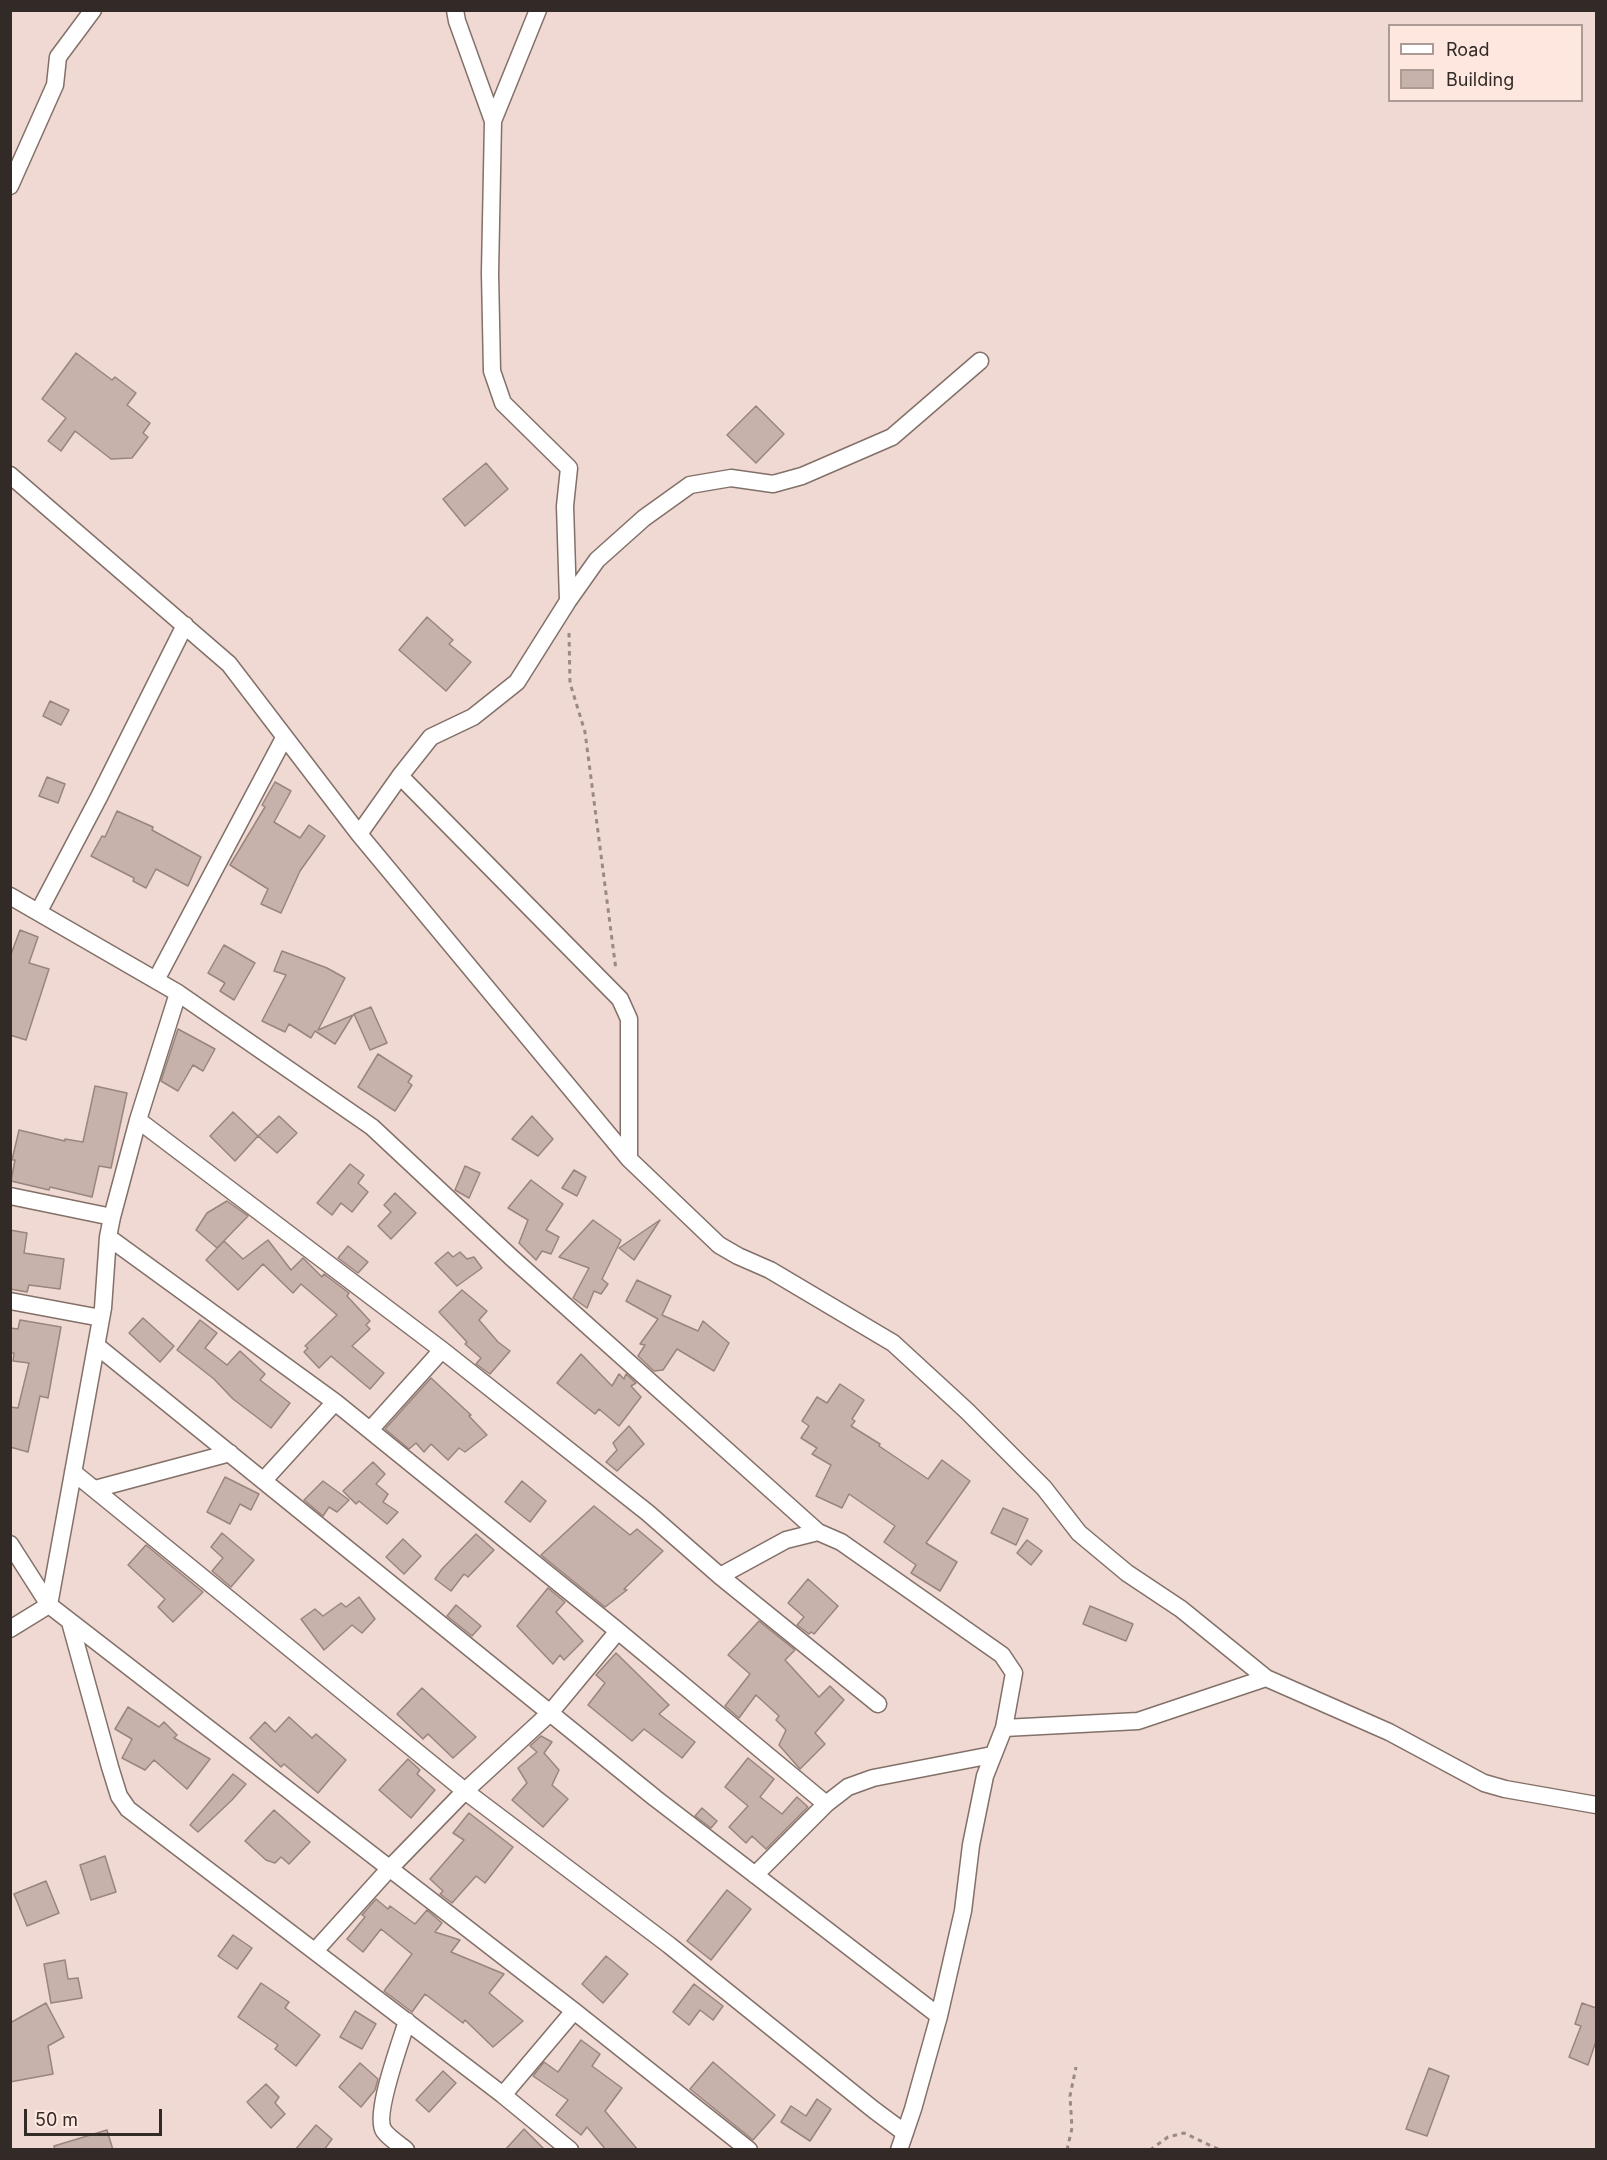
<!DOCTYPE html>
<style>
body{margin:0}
#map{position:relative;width:1607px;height:2160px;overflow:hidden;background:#efd9d2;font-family:Inter,sans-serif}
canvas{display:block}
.frame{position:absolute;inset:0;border:12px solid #322a27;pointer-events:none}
.legend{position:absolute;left:1388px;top:24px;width:195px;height:78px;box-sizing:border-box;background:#fde7df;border:2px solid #ac9b95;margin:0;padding:8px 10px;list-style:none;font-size:18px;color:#322a27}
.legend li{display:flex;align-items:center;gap:12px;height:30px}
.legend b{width:30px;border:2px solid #ac9b95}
.scale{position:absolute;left:24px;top:2109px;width:138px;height:27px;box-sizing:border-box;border:3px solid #322a27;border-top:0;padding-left:8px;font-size:18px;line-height:21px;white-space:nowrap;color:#322a27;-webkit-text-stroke:4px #fde7df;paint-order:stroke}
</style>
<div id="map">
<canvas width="1607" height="2160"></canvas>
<div class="frame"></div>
<ul class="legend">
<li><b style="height:8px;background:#fff"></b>Road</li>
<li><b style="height:16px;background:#c7b2ab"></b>Building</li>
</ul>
<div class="scale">50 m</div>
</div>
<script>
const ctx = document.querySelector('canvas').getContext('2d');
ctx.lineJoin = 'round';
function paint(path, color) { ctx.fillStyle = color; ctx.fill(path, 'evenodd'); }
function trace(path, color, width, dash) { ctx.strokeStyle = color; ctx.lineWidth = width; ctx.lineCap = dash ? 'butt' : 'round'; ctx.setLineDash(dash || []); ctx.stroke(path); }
const building = new Path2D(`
 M76,353L112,380L115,377L136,393L127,405L150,423L143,433L148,437L132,458L111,459L75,431L61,451L48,441L66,418L42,399Z
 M756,406L784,434L756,463L727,435Z
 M486,463L508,489L465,526L443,499Z
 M427,617L453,640L449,644L471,662L446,691L399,650Z
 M50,701L69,710L61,725L43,716Z
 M47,777L65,784L58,803L39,796Z
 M275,782L291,791L274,822L300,838L309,825L325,836L300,871L281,913L261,904L268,889L230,865L265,807L262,805Z
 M117,811L153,827L152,830L201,857L188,886L156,869L146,888L133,881L134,878L91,856L102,836L105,837Z
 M20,930L38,937L29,963L49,969L26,1040L10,1035V957Z
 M224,945L255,963L234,1000L220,991L225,983L208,973Z
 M282,951L327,968L345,978L318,1030L353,1015L335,1044L315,1031L311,1038L289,1024L285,1032L262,1021L286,975L274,971Z
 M371,1007L387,1043L370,1050L354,1014Z
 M178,1029L215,1049L203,1071L193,1065L178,1091L161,1081Z
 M378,1054L412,1076L408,1082L412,1085L395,1111L358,1087Z
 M95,1086L127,1093L111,1168L99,1166L92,1197L50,1187L49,1190L11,1181L15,1160H12L19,1130L65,1141V1139L83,1142Z
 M233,1112L258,1136L235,1161L210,1136Z
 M279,1116L297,1133L277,1153L258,1136Z
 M532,1116L553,1139L538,1156L512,1139Z
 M350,1164L364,1175L358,1183L368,1192L352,1212L341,1203L332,1215L317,1203Z
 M465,1166L480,1173L469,1198L455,1190Z
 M574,1170L586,1177L577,1196L562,1188Z
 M531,1180L563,1204L546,1230L559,1237L551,1254L542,1251L536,1260L519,1243L528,1220L508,1208Z
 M395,1193L416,1213L391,1239L378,1226L391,1212L384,1205Z
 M227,1201L248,1216L217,1248L196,1230L207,1213Z
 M593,1220L621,1240L602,1279L608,1284L601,1294L594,1291L587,1308L573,1298L589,1268L559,1257Z
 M660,1220L634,1260L619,1248Z
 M10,1230L27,1233L24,1253L64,1259L60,1289L29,1285L27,1292L10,1289Z
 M268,1240L291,1270L303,1258L322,1277L324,1274L349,1293L347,1296L370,1321L366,1325L370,1329L352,1346L384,1373L370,1389L331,1356L319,1368L304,1352L308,1348L305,1346L337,1315L301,1284L293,1293L263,1264L238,1290L206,1260L224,1241L243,1259Z
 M348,1246L368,1262L358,1273L338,1258Z
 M448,1252L453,1257L460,1252L467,1259L474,1257L482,1268L457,1286L435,1263Z
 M637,1280L671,1296L662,1315L698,1331L703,1321L729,1343L714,1371L677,1349L663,1370L654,1371L638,1356L645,1345L640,1344L658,1319L626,1301Z
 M462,1290L487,1311L479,1320L498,1342L510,1351L490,1374L476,1364L481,1358L465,1344L467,1342L439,1312Z
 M143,1318L174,1346L160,1362L129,1333Z
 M20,1320L61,1327L48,1398L40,1396L28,1452L10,1447V1407L18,1408L29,1363L13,1361L14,1353H10V1328L18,1329Z
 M200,1320L217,1333L205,1348L227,1365L240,1351L265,1374L260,1380L290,1403L271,1428L233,1399L214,1379L177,1350Z
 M581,1354L612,1386L619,1374L624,1379L626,1374L636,1383L631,1386L641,1397L619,1426L599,1409L595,1414L557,1383Z
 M431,1378L471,1415L469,1416L487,1435L465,1452L459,1448L448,1460L431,1444L424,1452L416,1443L409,1449L385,1429Z
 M840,1384L864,1400L852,1419L855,1421L851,1426L880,1444L879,1446L928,1479L942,1460L970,1481L926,1543L957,1562L940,1591L911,1573L916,1565L884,1542L895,1526L849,1494L842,1508L816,1496L831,1465L812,1454L817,1448L801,1438L809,1426L802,1421L817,1397L827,1403Z
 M629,1426L644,1444L617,1471L606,1462L617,1450L613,1443Z
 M373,1462L385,1474L376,1484L388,1494L383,1502L398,1512L387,1524L359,1501L356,1504L343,1491Z
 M225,1477L259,1494L251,1510L240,1504L230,1524L207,1512Z
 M323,1481L349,1500L337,1512L329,1507L323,1516L304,1500Z
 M522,1481L546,1501L530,1522L505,1502Z
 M594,1506L630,1535L637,1529L663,1551L624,1589L627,1590L605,1607L541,1555Z
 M1003,1508L1028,1519L1016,1545L991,1533Z
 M222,1533L254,1560L231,1587L212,1571L223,1558L211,1547Z
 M476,1534L494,1550L468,1577L464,1574L451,1591L435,1579L442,1569Z
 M403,1539L421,1556L404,1574L386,1557Z
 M1027,1540L1042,1551L1031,1565L1017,1553Z
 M146,1545L203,1592L173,1622L158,1607L165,1599L128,1565Z
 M808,1579L838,1606L814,1634L811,1632L809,1634L797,1625L804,1617L788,1603Z
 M548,1588L565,1602L556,1612L583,1641L564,1660L560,1655L553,1664L517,1626Z
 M359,1597L375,1619L362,1633L352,1625L324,1650L301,1619L315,1609L323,1616L341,1603L346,1607Z
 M456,1605L481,1626L472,1636L447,1616Z
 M1090,1606L1133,1624L1126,1641L1083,1624Z
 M759,1621L795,1650L785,1660L819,1697L830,1686L844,1700L815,1733L825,1744L800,1769L779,1745L786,1730L776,1720L779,1716L756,1695L739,1718L725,1706L750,1674L728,1655Z
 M616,1653L669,1705L659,1714L695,1742L682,1758L644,1729L632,1741L588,1705L605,1683L596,1675Z
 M422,1688L476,1737L453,1758L428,1734L423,1739L397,1714Z
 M128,1707L159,1727L164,1722L177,1735L174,1738L210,1759L187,1789L154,1760L145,1770L122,1758L132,1739L115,1729Z
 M289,1717L312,1738L316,1734L346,1760L318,1793L284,1764L281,1767L250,1738L265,1722L275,1732Z
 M541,1736L552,1742L544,1753L559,1770L552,1785L568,1799L543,1827L512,1800L527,1783L518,1768L537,1752L530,1746Z
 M748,1758L774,1779L760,1797L782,1814L797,1797L808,1807L766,1849L752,1836L746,1843L729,1827L748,1806L725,1787Z
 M408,1759L420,1770L417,1774L435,1790L411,1818L379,1790Z
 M233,1774L246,1784L232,1800L198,1832L190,1825Z
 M702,1808L717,1821L711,1828L695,1816Z
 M274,1810L310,1842L289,1864L281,1857L275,1863L266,1860L245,1841Z
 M469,1813L513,1847L485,1883L476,1876L452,1903L440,1894L443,1891L430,1879L464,1840L453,1833Z
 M105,1856L116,1892L91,1900L80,1865Z
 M46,1881L59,1913L27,1926L14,1894Z
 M727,1890L751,1909L711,1960L687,1941Z
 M376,1899L388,1909L390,1906L415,1924L427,1910L442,1923L435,1932L460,1940L451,1952L504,1974L489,1993L523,2021L493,2047L465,2020L463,2023L425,1994L412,2012L384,1991L412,1954L381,1929L363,1952L347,1939L365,1917L362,1915Z
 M233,1935L252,1948L237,1969L218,1956Z
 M606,1956L628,1974L603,2003L582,1984Z
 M65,1960L68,1979L78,1978L82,1998L51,2003L44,1964Z
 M261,1983L289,2002L285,2008L320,2035L296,2066L275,2049L278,2045L238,2017Z
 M694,1984L723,2006L713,2020L700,2010L689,2025L673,2012Z
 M46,2003L64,2037L48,2046L53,2074L10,2082V2023Z
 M1582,2003L1596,2008V2041L1588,2065L1569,2057L1581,2026L1575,2024Z
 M355,2011L376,2024L362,2049L340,2037Z
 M581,2040L600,2054L592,2066L622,2088L605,2111L638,2150H606L587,2127L581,2135L556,2115L568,2100L533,2076L544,2062L558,2072Z
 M713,2062L775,2115L753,2140L690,2089Z
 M360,2063L378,2079L375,2090L361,2107L339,2087Z
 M1429,2068L1449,2076L1427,2136L1406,2129Z
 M443,2071L456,2083L429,2112L416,2100Z
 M266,2084L279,2097L275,2103L285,2114L271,2128L247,2102Z
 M817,2099L831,2109L810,2141L781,2122L791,2106L806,2116Z
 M316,2125L332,2139L324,2150H295Z
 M524,2129L545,2150H505Z
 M107,2130L113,2150H55L54,2146Z`);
paint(building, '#c7b2ab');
trace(building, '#99857e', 1.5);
const minor = new Path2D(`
 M455,10L457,21L493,121
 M10,186L55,85L58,57L93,10
 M10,475L229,664L359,834L629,1159L719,1245L738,1256L770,1270L893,1343L967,1411L1044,1488L1079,1533L1127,1573L1181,1609L1266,1678L1389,1732L1484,1783L1505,1789L1596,1805
 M568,601L597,560L644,518L690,485L731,478L773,484L802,476L892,437L980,361
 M400,776L620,999L629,1019V1159
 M359,834L400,776L431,737L473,717L517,682L568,601L565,506L569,468L503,403L492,371L490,273L493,121L538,10
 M10,896L178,993L372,1127L512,1258L818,1532
 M39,911L99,797L185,625
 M156,980L284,738
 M138,1120L442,1350L648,1513L720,1576L878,1704
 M10,1196L112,1217
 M108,1237L335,1402L618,1631L826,1804
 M10,1301L101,1318
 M97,1346L655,1798L939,2016
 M370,1430L442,1350
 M73,1472L465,1791L669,1945L874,2110L905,2133
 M264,1480L335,1402
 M95,1489L230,1453
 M10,1544L49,1605L574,2011L749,2150
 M720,1576L786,1540L818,1532L841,1542L1002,1655L1014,1673L1004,1728L985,1776L971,1845L963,1911L939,2016L913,2109L899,2150
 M70,1622L110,1767L119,1796L128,1809L503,2095L570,2150
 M10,1629L49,1605L103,1308L108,1237L112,1217L138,1120L178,993
 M1004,1728L1138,1721L1266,1678
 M755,1875L826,1804L848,1787L873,1778L992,1755
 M315,1951L389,1869L465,1791L550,1713L618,1631
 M503,2095L574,2011
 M406,2150C399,2144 389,2138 384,2131C373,2116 401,2041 407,2021`);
trace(minor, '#837069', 19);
trace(new Path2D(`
 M569,633L570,683L585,732L616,970
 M1067,2150L1072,2128L1070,2096L1076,2067
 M1150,2150L1168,2137L1184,2133L1220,2150`), '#9a8a85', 3, [4.5, 4.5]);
trace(minor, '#fff', 16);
</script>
